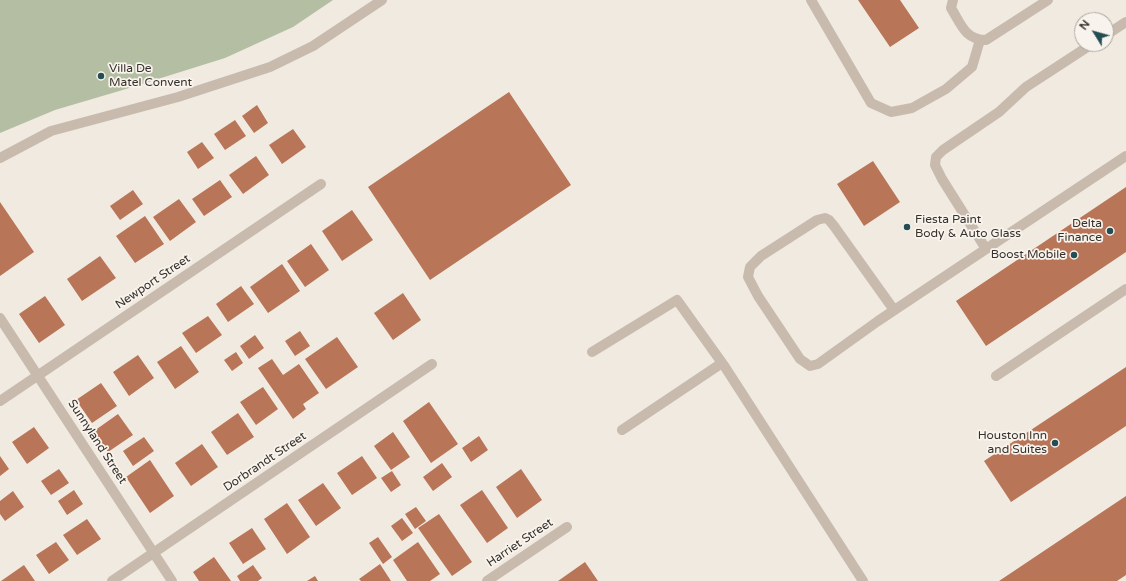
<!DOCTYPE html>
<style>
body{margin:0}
#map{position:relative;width:1126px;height:581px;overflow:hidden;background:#f1eae1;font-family:"Varela Round",sans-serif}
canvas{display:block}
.north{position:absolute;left:1074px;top:12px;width:40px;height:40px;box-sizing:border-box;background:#f8f4ed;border:1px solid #aba69f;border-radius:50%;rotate:307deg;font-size:11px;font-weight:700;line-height:16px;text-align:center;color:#37302b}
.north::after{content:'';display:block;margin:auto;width:14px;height:18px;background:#254e54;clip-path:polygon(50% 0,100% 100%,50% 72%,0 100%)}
</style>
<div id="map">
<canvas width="1126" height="581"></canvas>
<div class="north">N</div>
</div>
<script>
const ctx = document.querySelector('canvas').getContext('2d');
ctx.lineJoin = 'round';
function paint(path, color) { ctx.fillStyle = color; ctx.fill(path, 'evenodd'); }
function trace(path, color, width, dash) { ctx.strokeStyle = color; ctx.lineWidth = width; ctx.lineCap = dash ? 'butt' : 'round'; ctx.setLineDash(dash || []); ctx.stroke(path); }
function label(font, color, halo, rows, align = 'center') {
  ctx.font = font + ' "Varela Round",sans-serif'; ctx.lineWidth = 3.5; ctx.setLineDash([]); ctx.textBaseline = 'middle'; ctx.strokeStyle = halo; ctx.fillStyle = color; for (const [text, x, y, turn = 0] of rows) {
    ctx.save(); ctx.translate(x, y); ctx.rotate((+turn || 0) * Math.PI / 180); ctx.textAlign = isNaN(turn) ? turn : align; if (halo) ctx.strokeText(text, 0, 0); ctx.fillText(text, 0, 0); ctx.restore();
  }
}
paint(new Path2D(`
 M0,0H333L293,27L225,58L126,89L55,110L0,133Z`), '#b3bea2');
paint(new Path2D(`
 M858,0H900L919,28L890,47Z
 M509,92L571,185L430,280L368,187Z
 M257,105L268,123L254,133L242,116Z
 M235,120L246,136L225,150L214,134Z
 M293,129L306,147L282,164L269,145Z
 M202,142L214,158L198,169L187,152Z
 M256,156L269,175L243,194L229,175Z
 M873,161L900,202L864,226L837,184Z
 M220,180L232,197L204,216L192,199Z
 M1126,187V252L986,346L956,301Z
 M133,190L143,204L120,220L110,206Z
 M179,199L196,222L170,241L153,217Z
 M0,202L34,252L0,276Z
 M352,210L373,240L342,261L322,231Z
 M145,216L164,244L135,263L116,236Z
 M311,244L329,270L305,287L287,261Z
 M100,256L116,278L82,301L67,279Z
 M282,264L300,291L268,313L250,287Z
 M241,286L254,304L228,322L216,304Z
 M403,293L421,320L393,340L374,313Z
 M45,296L65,325L39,343L19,314Z
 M208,316L222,335L196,353L182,333Z
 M300,331L310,346L295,356L285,341Z
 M255,335L264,348L249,359L240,346Z
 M337,337L358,367L326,389L305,359Z
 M181,346L199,372L175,389L157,362Z
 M236,352L243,363L232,371L224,360Z
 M138,355L154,378L129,396L113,372Z
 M272,359L283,375L299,364L319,393L303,404L306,409L293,419L258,368Z
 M1126,367V426L1011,502L984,461Z
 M101,383L117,406L92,423L76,400Z
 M263,387L278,409L256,425L240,402Z
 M429,402L458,444L431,463L403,421Z
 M238,413L254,437L227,455L211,432Z
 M118,414L133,435L108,452L94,431Z
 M34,427L49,448L27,464L12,442Z
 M393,432L410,457L391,470L374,446Z
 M479,436L488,450L471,462L462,448Z
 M144,437L154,451L133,466L123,451Z
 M202,444L218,467L191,486L175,463Z
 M0,456L9,469L0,476Z
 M362,456L377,478L352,495L337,473Z
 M150,460L174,496L150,513L126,477Z
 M442,463L452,477L433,491L423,477Z
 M59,469L69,483L51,495L41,481Z
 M521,469L542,500L517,518L496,487Z
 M392,471L401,485L391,492L381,478Z
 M323,483L341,508L316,526L298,500Z
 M74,490L83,504L67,515L58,501Z
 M482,490L508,528L487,543L460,505Z
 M13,491L24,507L5,521L0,514V501Z
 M1126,496V575L1117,581H999Z
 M287,503L310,537L287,554L264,519Z
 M416,507L426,521L415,529L405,514Z
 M439,514L472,562L452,576L418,528Z
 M402,518L413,533L402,541L391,526Z
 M87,519L101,539L77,555L63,535Z
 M252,528L266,549L243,564L229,543Z
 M378,537L392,557L383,564L369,543Z
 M56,542L69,560L49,574L36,555Z
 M418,542L440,574L430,581H407L393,560Z
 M214,557L231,581H199L193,572Z
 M585,562L598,581H558Z
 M380,564L391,581H361L359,579Z
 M24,565L35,581H1Z
 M253,565L262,578L258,581H240L237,576Z
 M315,576L318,581H307Z`), '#b87557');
trace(new Path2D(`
 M811,0L871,103L891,112L912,108L946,89L972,67L980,40
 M953,0L951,8C961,24 965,40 986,40L1048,0
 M1106,35L1126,22
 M1092,44L1026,87L999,112L943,150L936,157L935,165L942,179L986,249L1126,156
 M894,310L834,226L829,220L825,218L817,220L761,256L750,267L748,277L758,296L800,359L810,366L818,364L878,321L986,249
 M592,352L677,300L725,367L863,581
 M996,376L1126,289
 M622,430L722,363`), '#c8bbae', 10);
trace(new Path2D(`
 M0,318L172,581
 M0,401L321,184
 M112,581L432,364
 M487,581L567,527`), '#c8bbae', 10);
trace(new Path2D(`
 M0,158L51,131L178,97L270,67L313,46L382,0`), '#c8bbae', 10);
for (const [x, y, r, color] of [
 [101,76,4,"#254e54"],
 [907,227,4,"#254e54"],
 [1110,231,4,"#254e54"],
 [1074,255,4,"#254e54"],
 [1055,443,4,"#254e54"]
]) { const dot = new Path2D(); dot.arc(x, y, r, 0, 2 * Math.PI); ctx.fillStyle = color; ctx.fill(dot); trace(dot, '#f8f4ed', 1.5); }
label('12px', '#37302b', '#f8f4ed', [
 ["Villa De",109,69,"left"],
 ["Matel Convent",109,83,"left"],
 ["Fiesta Paint",915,220,"left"],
 ["Body & Auto Glass",915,234,"left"],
 ["Delta",1102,224],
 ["Finance",1102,238],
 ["Boost Mobile",1066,255],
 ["Houston Inn",1047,436],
 ["and Suites",1047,450]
], 'right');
label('12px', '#37302b', '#f8f4ed', [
 ["Newport Street",153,282,-34],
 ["Sunnyland Street",97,442,57],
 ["Dorbrandt Street",265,462,-34],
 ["Harriet Street",520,543,-34]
]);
</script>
